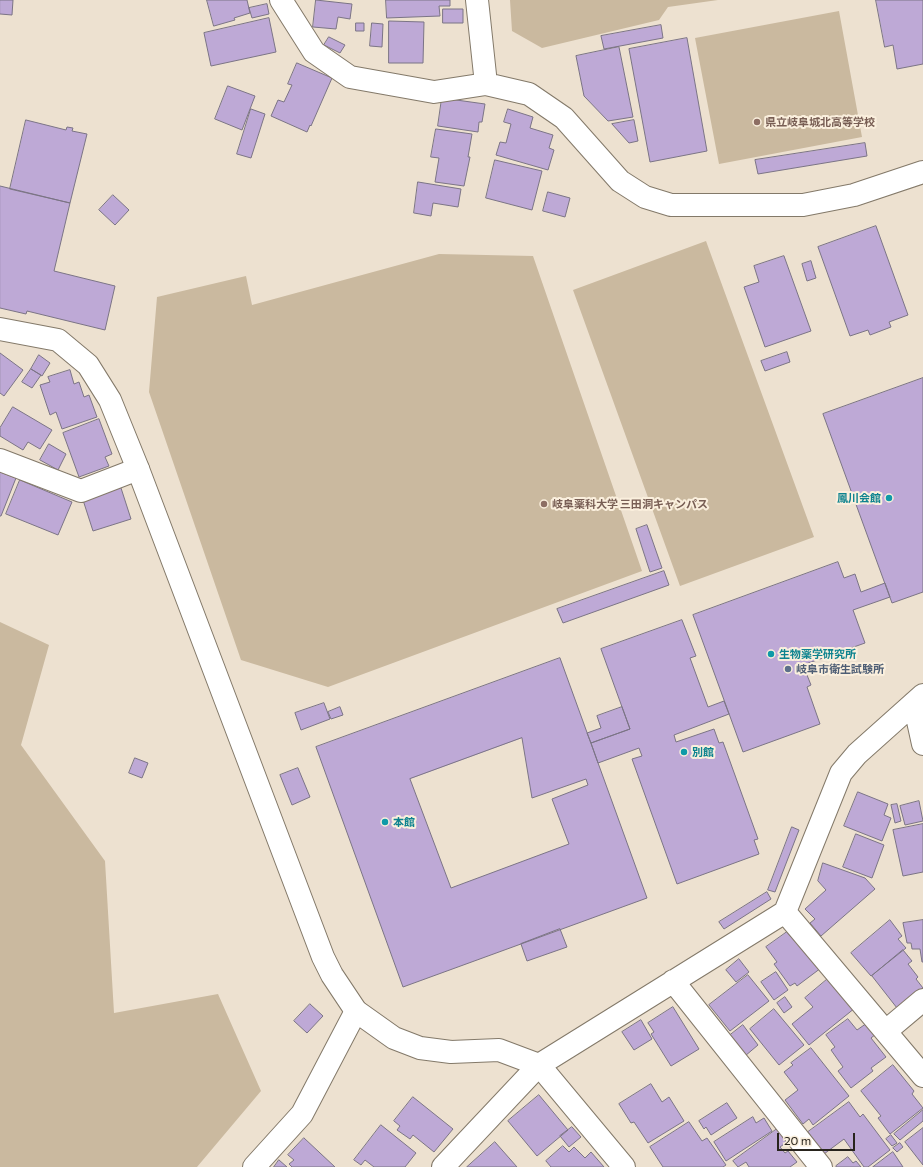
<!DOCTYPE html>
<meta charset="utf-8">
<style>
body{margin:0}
#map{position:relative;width:923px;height:1167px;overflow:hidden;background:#ede1d0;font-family:Commissioner,sans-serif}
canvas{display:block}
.scale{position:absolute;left:777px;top:1133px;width:78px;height:18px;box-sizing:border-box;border:2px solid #28241d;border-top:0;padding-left:5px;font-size:12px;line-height:14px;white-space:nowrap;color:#28241d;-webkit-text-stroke:3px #faefdd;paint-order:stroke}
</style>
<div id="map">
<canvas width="923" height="1167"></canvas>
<div class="scale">20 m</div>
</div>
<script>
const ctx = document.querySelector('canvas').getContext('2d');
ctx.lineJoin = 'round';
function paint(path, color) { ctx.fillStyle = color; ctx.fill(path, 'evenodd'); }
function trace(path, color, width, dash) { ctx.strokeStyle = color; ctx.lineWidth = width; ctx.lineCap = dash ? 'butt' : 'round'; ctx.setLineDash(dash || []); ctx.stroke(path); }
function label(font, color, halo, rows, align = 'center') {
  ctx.font = font + ' Commissioner,"Noto Sans JP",sans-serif'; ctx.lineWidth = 4; ctx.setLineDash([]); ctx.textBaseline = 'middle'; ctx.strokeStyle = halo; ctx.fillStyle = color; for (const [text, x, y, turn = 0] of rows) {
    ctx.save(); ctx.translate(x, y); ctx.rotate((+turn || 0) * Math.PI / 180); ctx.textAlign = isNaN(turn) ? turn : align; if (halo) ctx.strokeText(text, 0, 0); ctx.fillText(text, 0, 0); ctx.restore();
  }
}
paint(new Path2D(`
 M510,0H718L668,7L659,20L542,48L512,31Z
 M839,11L862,137L719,164L695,38Z
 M706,241L814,537L680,586L573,290Z
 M439,254L533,256L642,571L328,687L241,660L149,392L157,297L246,276L252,305Z
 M0,622L49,645L21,745L105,861L114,1013L218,994L261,1091L197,1167H0Z`), '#cab99f');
const building = new Path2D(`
 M0,0H13L12,15L0,14Z
 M207,0H247L250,13L234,18L235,20L214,26Z
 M316,0L352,4L350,19L338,17L336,29L313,27Z
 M386,0H450V6H439L440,16L387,18Z
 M876,0H923V64L897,69L893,45L885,47Z
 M267,4L269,14L252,18L249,8Z
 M443,9H463V23H443Z
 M269,18L276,52L211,66L204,33Z
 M389,21L424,22L423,63H389Z
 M356,23H364V31H356Z
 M372,23L383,24L382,47L370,46Z
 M661,25L663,38L604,49L601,36Z
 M329,37L345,45L340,53L324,45Z
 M687,38L707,151L650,162L629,49Z
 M619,47L633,117L608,121L584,96L576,56Z
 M297,63L332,78L311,126L310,125L307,132L271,116L278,100L284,102L292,85L288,84Z
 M228,86L255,96L242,130L215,119Z
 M442,98L485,104L482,122H479L478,132L438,126Z
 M251,109L265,114L251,158L237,154Z
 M508,109L533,117L530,128L553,135L549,148L554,150L548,170L496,155L500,142L506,143L511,124L504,122Z
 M26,120L66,130L67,127L73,128L72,131L87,134L70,203L10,189Z
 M634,120L638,141L629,143L612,124Z
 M436,129L472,134L468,157H470L464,186L435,182L439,158L431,157Z
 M865,143L867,156L758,174L755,160Z
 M495,160L542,171L532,210L486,198Z
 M418,182L461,189L458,207L433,203L431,216L414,213Z
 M0,186L70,203L54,271L115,286L105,330L27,311L26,314L0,308Z
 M548,192L570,198L565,217L543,211Z
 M113,195L129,210L115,225L99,210Z
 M876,226L908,315L889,322L891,327L870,335L868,330L850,336L818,247Z
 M784,256L811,331L765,347L744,287L759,282L754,266Z
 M811,261L816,278L807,281L802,264Z
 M787,352L790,362L765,371L761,361Z
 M0,353L23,370L4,396L0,393Z
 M39,355L50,363L42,376L31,369Z
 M31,369L41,375L32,388L22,382Z
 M70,370L74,384L79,382L84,397L89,395L97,417L62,429L56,412L50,415L40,385L50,382L48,377Z
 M923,378V592L892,603L823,414Z
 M13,407L52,430L40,449L28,442L23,450L0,436V428Z
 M99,419L112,454L105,457L109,466L79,477L63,433Z
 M49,444L66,454L58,470L40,460Z
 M0,472L16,478L1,516H0Z
 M20,480L72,502L58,535L6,514Z
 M121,488L131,519L93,531L83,500Z
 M647,525L662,568L650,572L636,529Z
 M838,562L844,578L855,574L861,592L885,583L890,597L853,610L865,643L803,665L811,685L807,687L820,724L743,752L693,615Z
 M664,571L669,585L563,623L557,609Z
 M682,620L696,656L690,658L708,707L724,701L729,714L674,735L676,742L714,729L719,743L723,742L758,839L754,840L759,854L677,884L632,759L642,756L639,748L598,763L591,743L630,729L601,649Z
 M560,658L647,898L403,987L316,747ZM522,738L532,798L586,779L588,785L552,799L569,844L451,888L410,779Z
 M324,703L330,719L301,730L295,713Z
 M340,707L343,715L331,719L328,712Z
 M622,707L630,729L591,743L587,733L601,728L597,716Z
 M135,758L148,763L142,778L129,773Z
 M298,768L310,797L292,805L280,775Z
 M858,792L888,804L884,815L891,818L882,841L844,826Z
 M919,801L923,821L905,825L900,806Z
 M897,804L901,821L895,823L891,805Z
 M923,824V872L903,876L893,830Z
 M792,827L799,830L775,892L768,890Z
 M856,834L884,845L872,878L843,867Z
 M823,863L865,878L875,889L821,936L810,923L815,919L805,909L826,890L818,881Z
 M767,892L771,899L724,929L719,922Z
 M890,920L902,936L898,939L906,948L871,976L851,953Z
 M923,920V962H922L920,949H912L911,943H907L903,923Z
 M560,929L567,947L527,961L521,944Z
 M787,932L791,937L795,934L821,968L797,986L795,983L790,986L774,964L777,962L766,947Z
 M903,950L912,961L908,964L918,977L916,979L923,988L897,1008L872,976Z
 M739,959L749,972L736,982L726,970Z
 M776,972L788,990L774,1000L761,982Z
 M748,975L769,1001L730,1031L709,1005Z
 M830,977L855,1008L809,1045L792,1024L813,1007L805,998Z
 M785,997L792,1007L784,1013L777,1003Z
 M310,1004L323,1016L307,1033L294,1021Z
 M673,1007L699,1049L671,1066L651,1034L654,1032L648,1023Z
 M774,1009L804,1045L779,1065L750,1029Z
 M848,1019L857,1030L867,1023L876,1034L871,1038L886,1057L871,1068L873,1071L851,1088L838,1071L843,1067L831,1050L835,1047L826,1035Z
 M641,1020L652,1039L634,1050L622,1032Z
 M743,1025L758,1045L745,1056L729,1036Z
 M811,1048L849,1096L813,1125L809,1119L803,1124L785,1100L798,1090L784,1072L793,1065L791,1063Z
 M893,1065L914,1091L912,1094L923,1108L890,1134L878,1118L881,1116L861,1091Z
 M651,1084L662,1102L669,1097L684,1121L648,1143L634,1122L631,1123L619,1104Z
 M539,1095L568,1130L537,1156L508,1121Z
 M413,1097L453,1129L434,1152L413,1135L410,1139L397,1130L400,1126L394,1121Z
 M849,1102L860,1117L863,1114L890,1150L868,1167H864L844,1139L824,1154L808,1132Z
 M727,1103L737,1118L711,1135L706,1127L704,1129L699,1121Z
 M923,1110V1121L900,1140L894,1134Z
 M753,1117L756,1123L764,1118L772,1131L726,1161L714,1142Z
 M689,1122L702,1141L707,1138L726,1165L723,1167H663L650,1147Z
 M381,1125L416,1153L405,1167H374L365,1160L361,1165L354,1160Z
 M572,1127L581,1137L569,1147L560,1136Z
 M923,1128V1165L905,1142Z
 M777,1129L787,1142L780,1147L785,1153L788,1151L797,1162L790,1167H749L746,1162L738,1167L733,1161Z
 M891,1135L897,1143L892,1146L886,1139Z
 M304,1138L335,1167H292L289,1164L294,1160L288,1155Z
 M495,1142L517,1167H467Z
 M900,1143L903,1147L897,1152L893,1148Z
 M563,1146L569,1152L574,1147L585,1158L591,1152L604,1167H551L546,1161Z
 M893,1152L903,1167H873Z
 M848,1157L853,1163L856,1161L861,1167H836V1166Z
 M279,1160L287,1167H274Z`);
paint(building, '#bea9d6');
trace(building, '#7b7485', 1);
const minor = new Path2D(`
 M281,0L314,52L350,77L434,92L486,84L529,94L564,118L620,181L645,197L671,205H803L854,195L923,172
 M477,0L486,84
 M0,460L81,491L138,469
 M914,703L923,744
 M785,912L841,773L857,754L923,695
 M673,981L821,1167
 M886,1031L923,1000
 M254,1167L302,1114L356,1011
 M443,1167L539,1065L785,912L923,1076`);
const tertiary = new Path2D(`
 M0,329L58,340L88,365L110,400L138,469L323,957L332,975L356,1011L394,1038L420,1048L451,1052L499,1050L539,1065L624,1167`);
trace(minor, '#837969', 24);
trace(tertiary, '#837969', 24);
trace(minor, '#fff', 22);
trace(tertiary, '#fff', 22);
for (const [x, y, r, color] of [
 [757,122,4,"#8d6e63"],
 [889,498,4,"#0f9aa8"],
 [544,504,4,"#8d6e63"],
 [771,654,4,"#0f9aa8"],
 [788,669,4,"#5c6f8a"],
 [684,752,4,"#0f9aa8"],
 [385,822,4,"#0f9aa8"]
]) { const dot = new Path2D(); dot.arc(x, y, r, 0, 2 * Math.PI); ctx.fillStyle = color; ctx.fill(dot); trace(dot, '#faefdd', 1.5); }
label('bold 11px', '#785e54', '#faefdd', [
 ["県立岐阜城北高等学校",765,122],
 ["岐阜薬科大学 三田洞キャンパス",552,504]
], 'left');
label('bold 11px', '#0d838f', '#faefdd', [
 ["鳳川会館",881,498,"right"],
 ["生物薬学研究所",779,654],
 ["別館",692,752],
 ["本館",393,822]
], 'left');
label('bold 11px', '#4e5e75', '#faefdd', [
 ["岐阜市衛生試験所",796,669]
], 'left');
</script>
